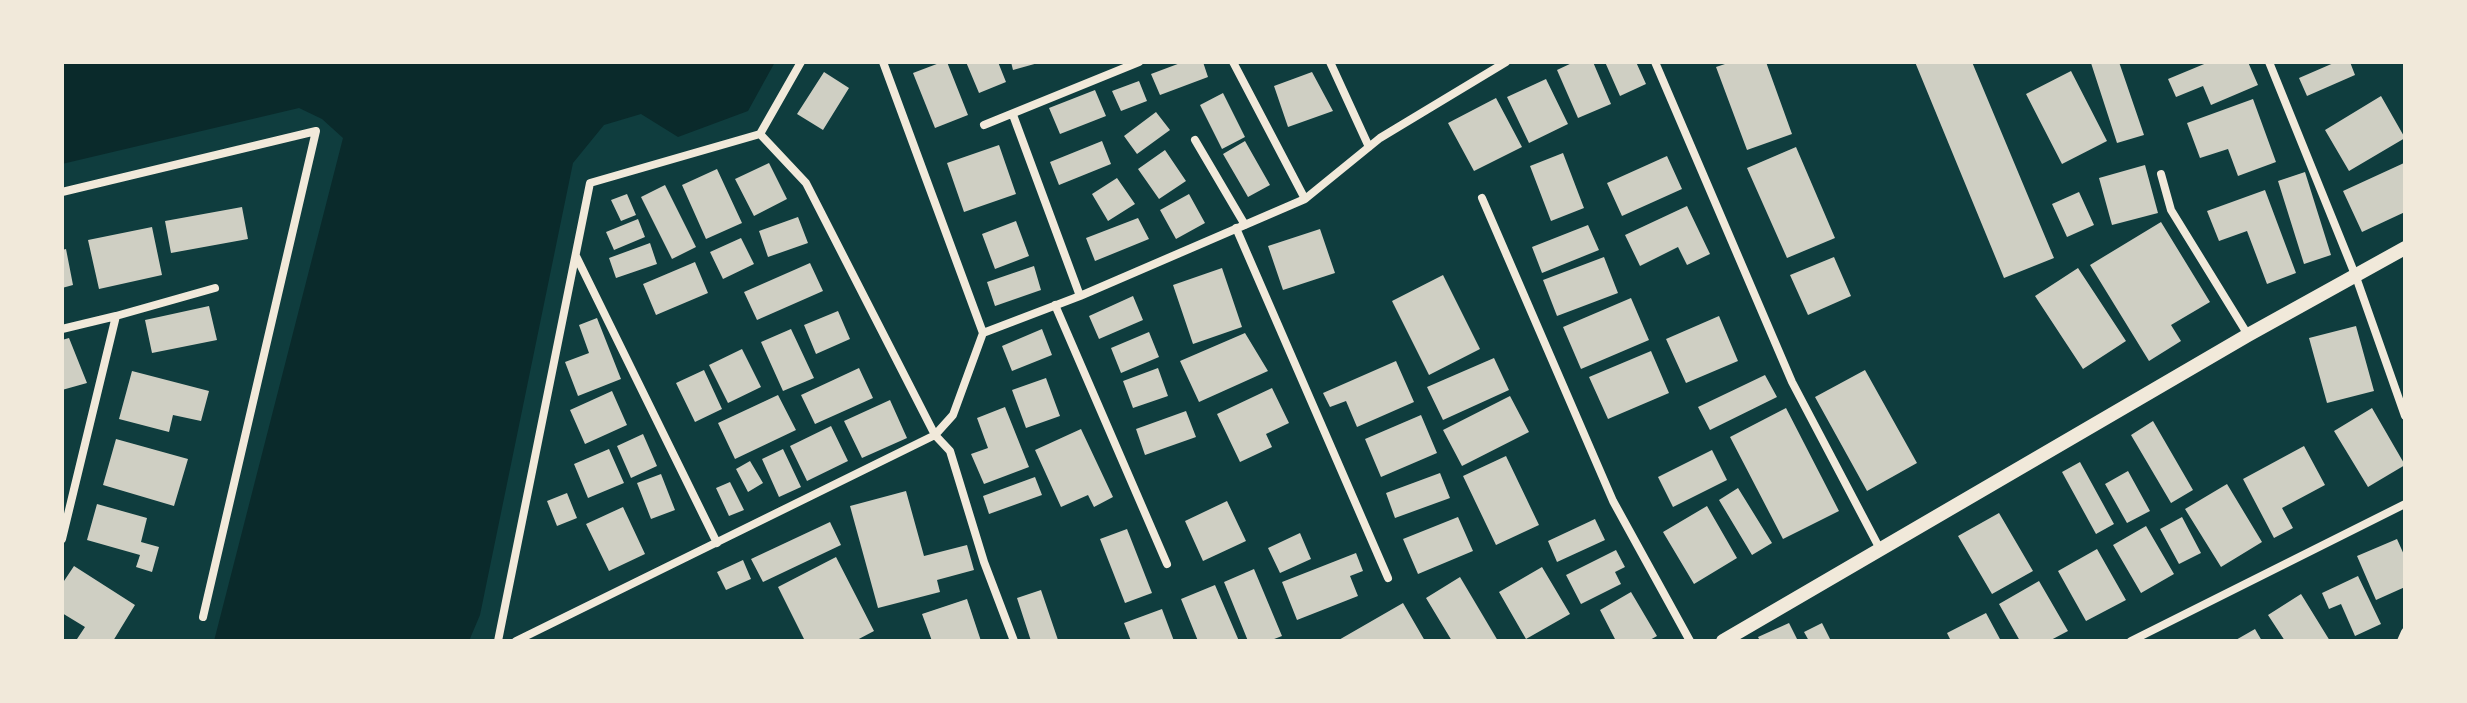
<!DOCTYPE html>
<style>
body{margin:0}
#map{position:relative;width:2467px;height:703px;overflow:hidden;background:#0f3d3e;font-family:Commissioner,sans-serif}
canvas{display:block}
.frame{position:absolute;inset:0;border:64px solid #f1e9da;pointer-events:none}
</style>
<div id="map">
<canvas width="2467" height="703"></canvas>
<div class="frame"></div>
</div>
<script>
const ctx = document.querySelector('canvas').getContext('2d');
ctx.lineJoin = 'round';
function paint(path, color) { ctx.fillStyle = color; ctx.fill(path, 'evenodd'); }
function trace(path, color, width, dash) { ctx.strokeStyle = color; ctx.lineWidth = width; ctx.lineCap = dash ? 'butt' : 'round'; ctx.setLineDash(dash || []); ctx.stroke(path); }
paint(new Path2D(`
 M62,62H775L748,111L678,137L641,114L604,125L573,163L480,615L469,641H214L343,138L322,119L299,108L62,164Z`), '#0a2a2b');
paint(new Path2D(`
 M942,62H947L968,115L935,128L913,73Z
 M966,62H998L1006,82L979,93Z
 M1011,62H1038V63L1013,70Z
 M1183,62H1203L1208,77L1160,95L1151,74Z
 M1574,62H1593L1611,104L1578,118L1557,70Z
 M1605,62H1636L1646,84L1620,96Z
 M1731,62H1766L1792,134L1747,150L1716,67Z
 M1915,62H1972L2054,258L2004,278Z
 M2119,62L2144,135L2117,143L2091,63Z
 M2209,62H2248L2258,85L2211,105L2203,86L2176,97L2168,79Z
 M2336,62H2350L2355,75L2307,96L2299,78Z
 M2071,71L2107,141L2062,164L2026,94Z
 M824,72L849,88L823,130L797,114Z
 M1312,72L1333,111L1288,127L1274,86Z
 M1546,79L1568,124L1529,143L1507,97Z
 M1139,81L1147,101L1121,111L1112,91Z
 M1095,90L1106,116L1060,134L1049,108Z
 M1223,93L1245,137L1222,149L1200,105Z
 M2381,96L2405,138L2349,171L2325,130Z
 M1496,98L1522,147L1474,171L1448,123Z
 M2253,99L2276,162L2238,176L2228,149L2200,158L2187,123Z
 M1156,112L1170,130L1137,154L1124,136Z
 M1102,141L1111,164L1059,185L1050,162Z
 M1245,141L1270,185L1248,197L1223,154Z
 M999,145L1016,194L964,212L947,163Z
 M1796,147L1835,238L1787,258L1747,168Z
 M1165,150L1186,181L1159,199L1138,169Z
 M1563,153L1584,208L1551,221L1530,166Z
 M1667,156L1682,189L1622,216L1607,183Z
 M769,163L787,199L754,216L735,179Z
 M2404,163L2405,212L2362,232L2343,191Z
 M2145,165L2158,213L2112,225L2099,178Z
 M717,169L742,223L706,239L682,185Z
 M2305,172L2331,255L2304,264L2278,181Z
 M1117,178L1135,204L1108,221L1092,194Z
 M665,185L696,247L672,259L641,197Z
 M2265,190L2296,273L2267,284L2247,231L2219,241L2207,211Z
 M2079,192L2094,225L2067,237L2052,204Z
 M627,194L636,215L621,221L611,200Z
 M1189,194L1205,223L1176,239L1160,210Z
 M1687,206L1710,254L1687,265L1678,247L1640,266L1625,235Z
 M242,207L248,239L171,253L165,221Z
 M798,217L808,243L768,257L759,231Z
 M1138,218L1149,239L1095,261L1086,238Z
 M638,219L645,237L614,250L606,232Z
 M1016,221L1029,256L995,269L982,234Z
 M2161,222L2210,302L2171,325L2181,341L2149,361L2090,265Z
 M1588,225L1599,250L1542,273L1532,247Z
 M152,227L162,275L99,289L88,240Z
 M1320,229L1335,273L1283,290L1268,246Z
 M741,238L754,264L723,279L710,252Z
 M650,243L657,264L616,278L609,258Z
 M66,249L73,285L62,288V250Z
 M1604,257L1618,293L1557,316L1543,280Z
 M1834,257L1851,296L1808,315L1790,275Z
 M695,262L708,293L656,315L643,284Z
 M810,263L823,291L757,320L744,292Z
 M1034,266L1041,290L995,306L987,282Z
 M1222,268L1242,327L1193,344L1173,285Z
 M2078,268L2126,341L2083,369L2035,296Z
 M1443,275L1480,349L1429,375L1392,301Z
 M1133,296L1143,320L1099,339L1089,316Z
 M1631,298L1649,340L1581,369L1563,327Z
 M209,306L217,340L152,353L145,320Z
 M838,311L850,339L816,354L804,325Z
 M1719,316L1738,361L1686,383L1666,339Z
 M597,318L621,379L578,396L565,362L589,353L579,325Z
 M2356,326L2374,391L2327,403L2309,338Z
 M791,329L814,378L783,391L761,342Z
 M1042,329L1052,355L1012,371L1002,346Z
 M1149,332L1159,357L1121,373L1111,348Z
 M1245,333L1268,371L1199,402L1180,361Z
 M69,338L87,383L62,390V340Z
 M742,349L761,387L728,403L709,365Z
 M1651,351L1669,393L1608,419L1589,377Z
 M1494,358L1509,390L1443,420L1427,387Z
 M1396,361L1414,402L1357,427L1346,401L1330,407L1323,393Z
 M859,368L873,398L815,424L801,395Z
 M1158,368L1168,396L1133,408L1123,381Z
 M704,370L722,409L695,422L676,383Z
 M1865,370L1917,463L1867,491L1815,397Z
 M132,371L209,391L201,421L173,415L169,432L119,419Z
 M1765,375L1777,397L1710,430L1698,407Z
 M1046,378L1060,416L1026,428L1012,390Z
 M1272,388L1289,423L1266,434L1272,447L1240,462L1217,414Z
 M612,391L627,425L585,444L570,410Z
 M778,395L796,430L735,459L718,423Z
 M1510,396L1529,432L1462,466L1443,430Z
 M890,400L907,438L862,458L844,421Z
 M1005,407L1029,467L984,484L971,454L988,448L977,418Z
 M1786,408L1839,511L1783,539L1730,437Z
 M2372,408L2405,465L2368,487L2334,431Z
 M1186,411L1196,437L1145,455L1136,429Z
 M1421,415L1437,453L1381,477L1365,439Z
 M2153,421L2193,490L2171,503L2131,435Z
 M831,426L848,461L807,481L790,446Z
 M1081,429L1113,497L1094,507L1088,495L1061,507L1035,450Z
 M643,434L657,466L631,478L617,446Z
 M116,439L188,459L174,506L103,485Z
 M2304,446L2325,485L2282,508L2293,528L2274,538L2243,479Z
 M609,449L624,483L588,498L574,464Z
 M783,449L801,487L779,497L762,459Z
 M1712,450L1727,480L1673,507L1658,477Z
 M1506,456L1539,525L1496,545L1463,476Z
 M750,461L763,483L748,492L736,469Z
 M2080,462L2114,524L2096,534L2062,472Z
 M2128,471L2150,511L2127,523L2105,484Z
 M1440,473L1450,498L1395,518L1386,493Z
 M661,474L675,510L651,519L637,483Z
 M1035,477L1042,495L989,514L983,496Z
 M730,482L744,510L729,516L716,488Z
 M2227,484L2262,542L2221,567L2185,509Z
 M1738,488L1772,543L1752,555L1719,500Z
 M906,491L924,556L967,545L974,570L937,580L940,592L878,608L850,506Z
 M567,493L577,518L557,526L547,501Z
 M1227,501L1246,541L1203,561L1185,521Z
 M97,504L147,518L141,542L159,547L152,572L136,567L140,555L87,540Z
 M1707,506L1737,558L1694,584L1663,532Z
 M623,507L645,554L609,571L586,524Z
 M1999,513L2033,571L1992,594L1958,536Z
 M1458,517L1473,551L1418,574L1403,539Z
 M2182,517L2201,553L2179,564L2160,529Z
 M1595,519L1605,540L1557,562L1548,541Z
 M830,522L841,545L763,582L751,559Z
 M2146,526L2174,574L2141,593L2113,545Z
 M1127,529L1152,593L1125,603L1100,539Z
 M1300,533L1311,559L1280,573L1268,548Z
 M2397,539L2405,557V587L2376,600L2357,556Z
 M2097,549L2126,600L2086,621L2058,571Z
 M1616,550L1625,567L1615,572L1621,584L1581,604L1566,575Z
 M1356,553L1363,571L1350,576L1358,596L1297,620L1282,582Z
 M836,557L874,631L855,641H805L778,587Z
 M743,560L751,579L726,590L717,572Z
 M74,566L135,605L113,641H79L77,639L85,627L62,613V584Z
 M1542,567L1570,614L1526,639L1499,592Z
 M1254,569L1282,636L1269,641H1248L1224,582Z
 M2358,576L2381,624L2355,636L2341,604L2329,609L2322,593Z
 M1460,577L1498,641H1452L1426,598Z
 M2039,581L2068,631L2049,641H2020L1999,604Z
 M1215,585L1239,641H1198L1181,599Z
 M1041,590L1058,640L1056,641H1031L1017,598Z
 M1631,592L1657,636L1648,641H1616L1600,610Z
 M2301,594L2330,641H2285L2268,615Z
 M967,599L981,641H932L922,614Z
 M1403,603L1425,641H1337Z
 M1162,609L1174,641H1131L1124,623Z
 M1986,613L2001,641H1951L1947,633Z
 M1789,623L1798,641H1760L1758,637Z
 M1822,623L1831,641H1809L1804,632Z
 M2255,629L2262,641H2234Z`), '#cfcfc3');
trace(new Path2D(`
 M801,62L760,134L806,183L935,435L950,451L984,562L1014,641
 M883,62L983,333
 M1233,62L1305,199
 M1330,62L1369,147
 M1655,62L1792,382L1881,551
 M2269,62L2356,277L2405,416
 M1013,115L1080,296
 M984,125L1139,62
 M1195,140L1245,225
 M2161,174L2171,210L2248,335
 M62,192L316,131L203,617
 M1482,198L1613,501L1690,641
 M1236,228L1388,578
 M576,256L717,543
 M1055,305L1167,564
 M116,316L215,288
 M62,329L116,316L62,539
 M498,641L590,183L760,134
 M516,641L935,435L953,415L983,333L1080,296L1305,199L1380,138L1506,62
 M2131,641L2405,504
 M2401,641L2405,632`), '#f1e9da', 8);
trace(new Path2D(`
 M1723,641L2248,335L2405,248`), '#f1e9da', 14);
</script>
